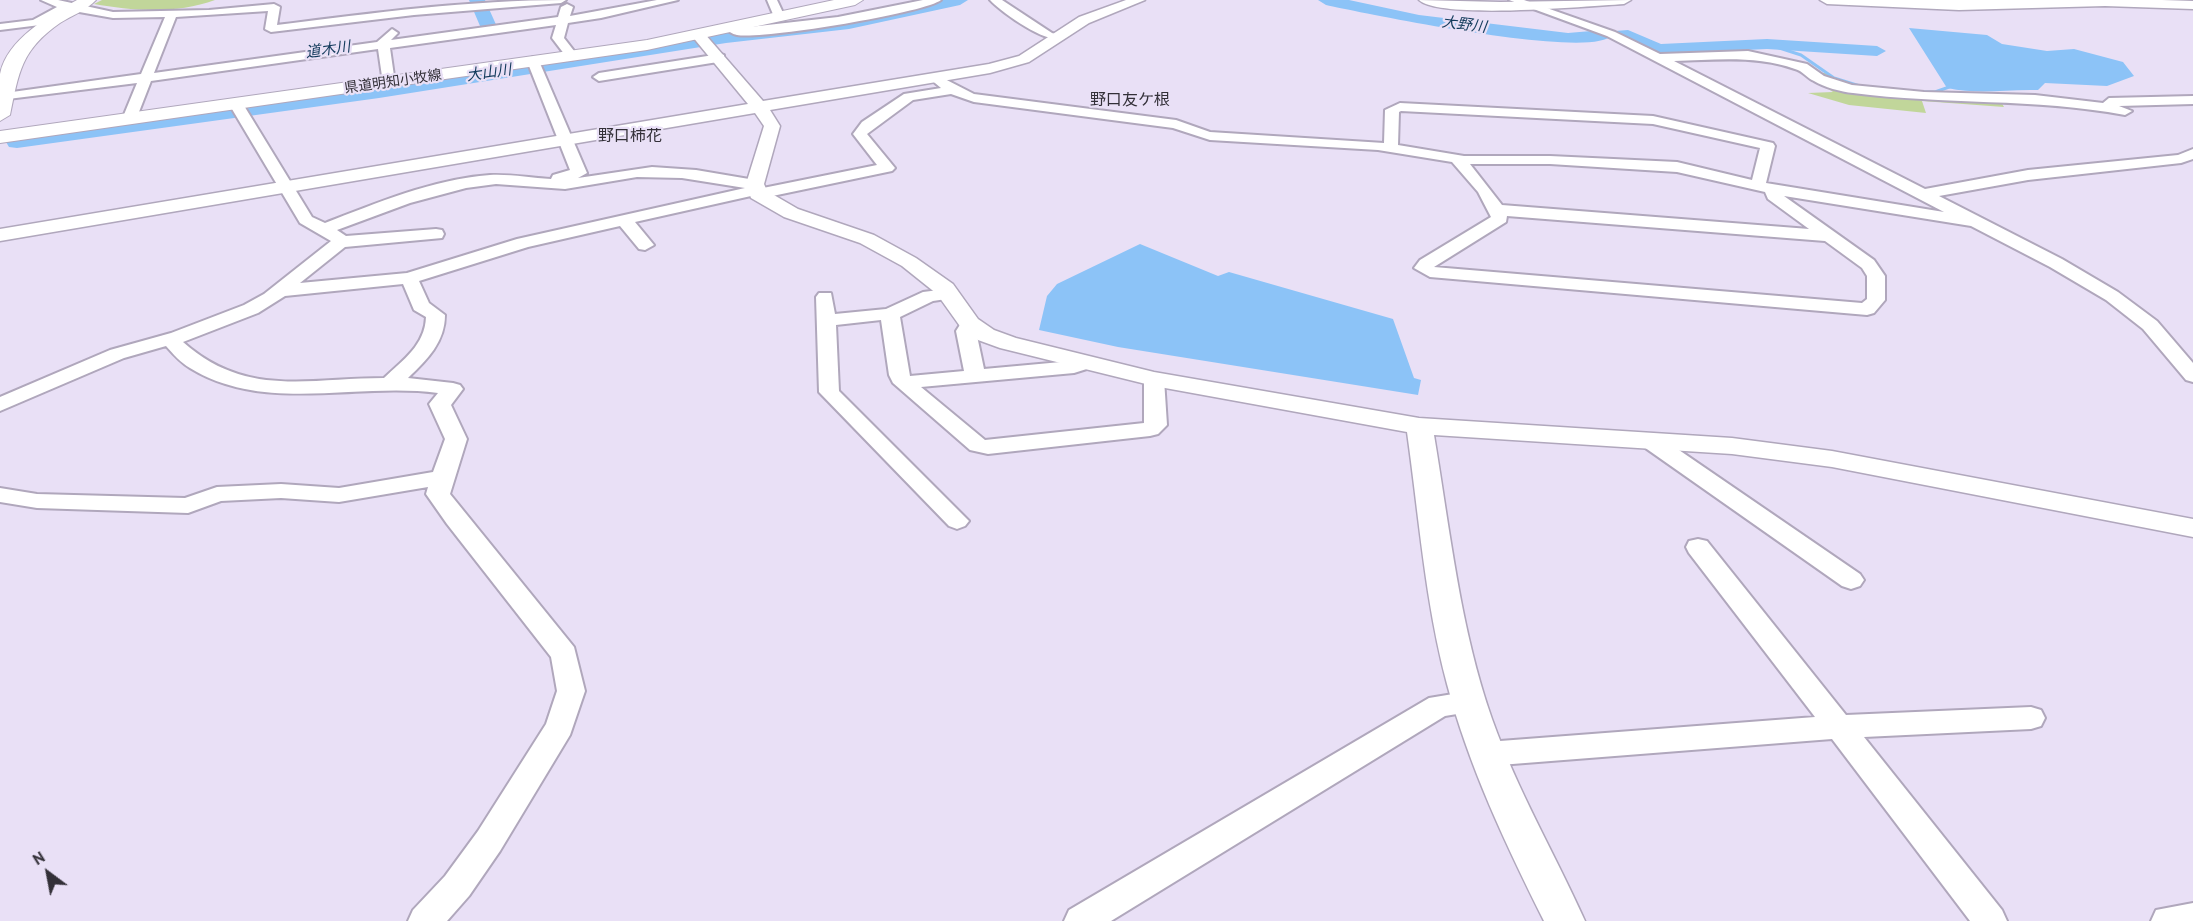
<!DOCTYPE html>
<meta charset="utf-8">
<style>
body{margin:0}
#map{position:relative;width:2193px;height:921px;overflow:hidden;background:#e9e0f6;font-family:"PT Sans",sans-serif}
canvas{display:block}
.north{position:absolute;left:18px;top:843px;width:60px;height:60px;-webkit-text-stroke:4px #e9e0f6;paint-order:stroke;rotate:328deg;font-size:16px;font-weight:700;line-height:24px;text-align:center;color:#333038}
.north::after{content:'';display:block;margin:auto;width:21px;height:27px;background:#333038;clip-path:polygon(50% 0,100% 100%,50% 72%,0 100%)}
</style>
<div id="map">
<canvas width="2193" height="921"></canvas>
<div class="north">N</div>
</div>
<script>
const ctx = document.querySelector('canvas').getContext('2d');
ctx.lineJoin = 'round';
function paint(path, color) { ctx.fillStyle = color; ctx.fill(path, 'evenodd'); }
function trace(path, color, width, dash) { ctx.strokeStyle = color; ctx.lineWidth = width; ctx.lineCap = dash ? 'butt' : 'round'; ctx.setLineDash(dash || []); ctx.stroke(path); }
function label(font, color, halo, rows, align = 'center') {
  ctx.font = font + ' "PT Sans","Noto Sans JP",sans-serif'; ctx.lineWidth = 4.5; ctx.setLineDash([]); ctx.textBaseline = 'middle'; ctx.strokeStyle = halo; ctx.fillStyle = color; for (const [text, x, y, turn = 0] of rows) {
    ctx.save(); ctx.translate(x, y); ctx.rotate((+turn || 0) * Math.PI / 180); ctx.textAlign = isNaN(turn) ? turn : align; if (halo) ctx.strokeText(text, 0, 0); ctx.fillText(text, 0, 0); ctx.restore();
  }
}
paint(new Path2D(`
 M102,0H215C177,14 133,11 94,4Z
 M1817,73H1826L1835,79L1860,87L1918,93L1942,91L1953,95L2000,100L2004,107L1922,101L1926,113L1849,105L1808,93L1833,92L1821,84Z`), '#c1d69a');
paint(new Path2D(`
 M1909,28L1987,35L2002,44L2047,51L2074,49L2123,62L2134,76L2107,86L2045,83L2038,90C2005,89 1981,95 1947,88Z
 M1140,244L1218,276L1229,272L1393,319L1414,378L1421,380L1418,395L1118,347L1039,330L1047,296L1057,284Z`), '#8cc3f7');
trace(new Path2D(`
 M1767,44L1801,55L1834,78L1863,87
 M1917,92H1935L1952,86`), '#8cc3f7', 3);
paint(new Path2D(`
 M469,0H485L498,29L495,33H483Z
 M938,0H968L960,5L849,29L726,43L379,98L17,148L9,147L6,142L9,137L17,136L379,86L726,33L849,19Z
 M1318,0H1349L1419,15L1568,33L1603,30L1612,35C1593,61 1363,13 1326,5Z
 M1628,30L1661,44L1767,39L1877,46L1886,51L1877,56L1767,49L1658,54L1615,39L1612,35L1615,31Z`), '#8cc3f7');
const minor = new Path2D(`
 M41,0H58L113,12L209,10L274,4L280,7L277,25C373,13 470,0 566,0L561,3L414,15L271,32L265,29L268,11L176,17L154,73L377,42L392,29L398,33L391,40L558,17L561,7L567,4L573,7L570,16L657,0H678L601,18L568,23L564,38L578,56L572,60L568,59L552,38L556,25L390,48L395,83L389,87L383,83L378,49L151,81L137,117L130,121L123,117L137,83L0,100V94L5,93L141,74L165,17L113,18L68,10L40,25L0,30V24L33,20L57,7Z
 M767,0H777L785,17L783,19H775Z
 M923,0H941C925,13 760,40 737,35C732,34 728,31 725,28L731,25L741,28L838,17Z
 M990,0H1002L1052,33L1064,37C1051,48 1001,12 990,0Z
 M1509,0H1524L1615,32L1660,54L1748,51L1807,64L1824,76L1852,85L1924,92L2035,95L2103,103L2109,98L2193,96V104L2119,106L2132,111L2125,115C2035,98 1944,105 1853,93C1841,92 1824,87 1814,81C1807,78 1803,71 1795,69C1756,55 1714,60 1674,61L1925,189L2028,170L2178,155L2193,149V159L2181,163L2028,180L1939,196L2062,259L2118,292L2157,321L2193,363V382L2186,380L2143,329L2106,300L2050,267L1971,226L1784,196L1874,260L1885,276V300L1874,313L1867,315L1430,277L1414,268L1420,260L1491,217L1478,192L1452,162L1378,150L1210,140L1173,128L974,102L951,94L913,100L867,134L895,168L892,171L758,199L751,196L635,222L654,245L645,250L639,249L620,226L528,247L419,281L429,303L445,315C445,342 427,360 408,378L453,383L460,385L463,389L451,405L467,439L450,494L574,647L585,691L570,735L500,851L469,896L447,921H408L413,910L445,876L478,831L546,724L557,691L551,657L447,524L426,494L428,487L339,502L281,498L221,501L188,513L37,508L0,502V488L37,494L185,498L217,487L281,484L339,488L433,472L445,439L429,404L438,393C356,382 265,414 190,368C181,363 173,354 166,346L124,358L0,411V397L110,350L171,333L244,305L264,294L331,241L300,223L229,104L236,100L243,104L312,217L325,223C377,203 433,179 490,175C511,174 531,178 551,179L553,175L570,170L527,61L533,57L539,61L587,173L578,178L652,167L696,170L755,180L760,182L763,188L877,165L853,134L862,122L904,94L941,88L929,78L935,74L974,94L1176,120L1210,132L1384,143L1385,110L1400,103L1653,116L1773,143L1775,146L1766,183L1944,212L1607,36ZM1401,111L1653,124L1760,148L1752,180L1677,162L1550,156H1464L1398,145L1399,112ZM1470,164H1550L1677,172L1765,192L1768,199L1809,229L1502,205ZM637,177L682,178L745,188L517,239L407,273L300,283L345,247L442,238L444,234L442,230L436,229L346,236L337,230L410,203L466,188L496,184L565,189ZM1507,216L1825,241L1862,268L1867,276V299L1862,303L1434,267L1506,222ZM403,284L414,310L426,317C425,345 403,360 384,378C308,378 246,398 183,342L258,313L285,296Z
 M720,54L724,55V61L599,81L593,77L599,73Z
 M947,289L956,294L953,298L933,301L900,317L910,376L964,371L956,331L963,320L970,318L980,324L976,331L984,369L1072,361L1086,357L1093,359L1096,363L1093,367L1074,373L921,387L985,440L1144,423V379L1147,375H1161L1164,379L1167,425L1158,434L1150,436L988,454L970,450L893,383L889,375L881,320L836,325L839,391L969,521L965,526L957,529L949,526L819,392L816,297L819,293H831L835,314L886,309L923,292Z
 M1652,435L1660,437L1860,574L1864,580L1860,586L1851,589L1842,586L1644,447L1641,442L1644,437Z
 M1698,539L1707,541L1846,715L2031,707L2041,710L2045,718L2041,726L2031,729L1864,737L2002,910L2007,921H1970L1832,739L1487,766L1476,762L1472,754L1476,746L1487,742L1815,717L1689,553L1686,547L1689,541Z
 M1471,691L1481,694L1485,702L1481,710L1445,716L1111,921H1064L1069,910L1429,698Z
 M2193,903V921H2151L2156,910Z`);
const tertiary = new Path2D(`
 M1126,0H1145L1089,23L1029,62L990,73L770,110L780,126L764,184L767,191L798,209L874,235L916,258L953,284L978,319L994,330L1016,338L1154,372L1419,418L1732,438L1832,451L2193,519V537L1832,467L1732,454L1434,435C1450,530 1460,628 1492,719C1518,792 1554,852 1585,921H1544C1506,845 1469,767 1447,684C1425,602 1419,516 1407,432L1154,386L1000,348L978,340L962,329L937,294L902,266L860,243L784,217L751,198L746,184L764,126L755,113L0,241V229L748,104L692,36L699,32L704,33L763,101L989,64L1019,56L1079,17Z
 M1419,0L1500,2L1631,0L1624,4C1590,6 1440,20 1419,0Z
 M1820,0H2162L2193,1V9L2105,6L1959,10L1827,4Z`);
const secondary = new Path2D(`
 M77,0H96C87,10 71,16 60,23C21,50 19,72 10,115L0,121C0,106 0,88 0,74C7,39 49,16 77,0Z
 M834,0H863L855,5L647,50L0,143V131L647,40Z`);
trace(minor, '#b0a7bc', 4);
trace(tertiary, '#b0a7bc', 3);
trace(secondary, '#b0a7bc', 2);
paint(minor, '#fff');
paint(tertiary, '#fff');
paint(secondary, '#fff');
label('14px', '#333038', '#e9e0f6', [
 ["県道明知小牧線",393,82,-8]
]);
label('italic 15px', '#123a5b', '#e9e0f6', [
 ["大野川",1464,25,7],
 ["道木川",328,50,-8],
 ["大山川",489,73,-8]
]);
label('16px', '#333038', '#e9e0f6', [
 ["野口友ケ根",1130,100],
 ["野口柿花",630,136]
]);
</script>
